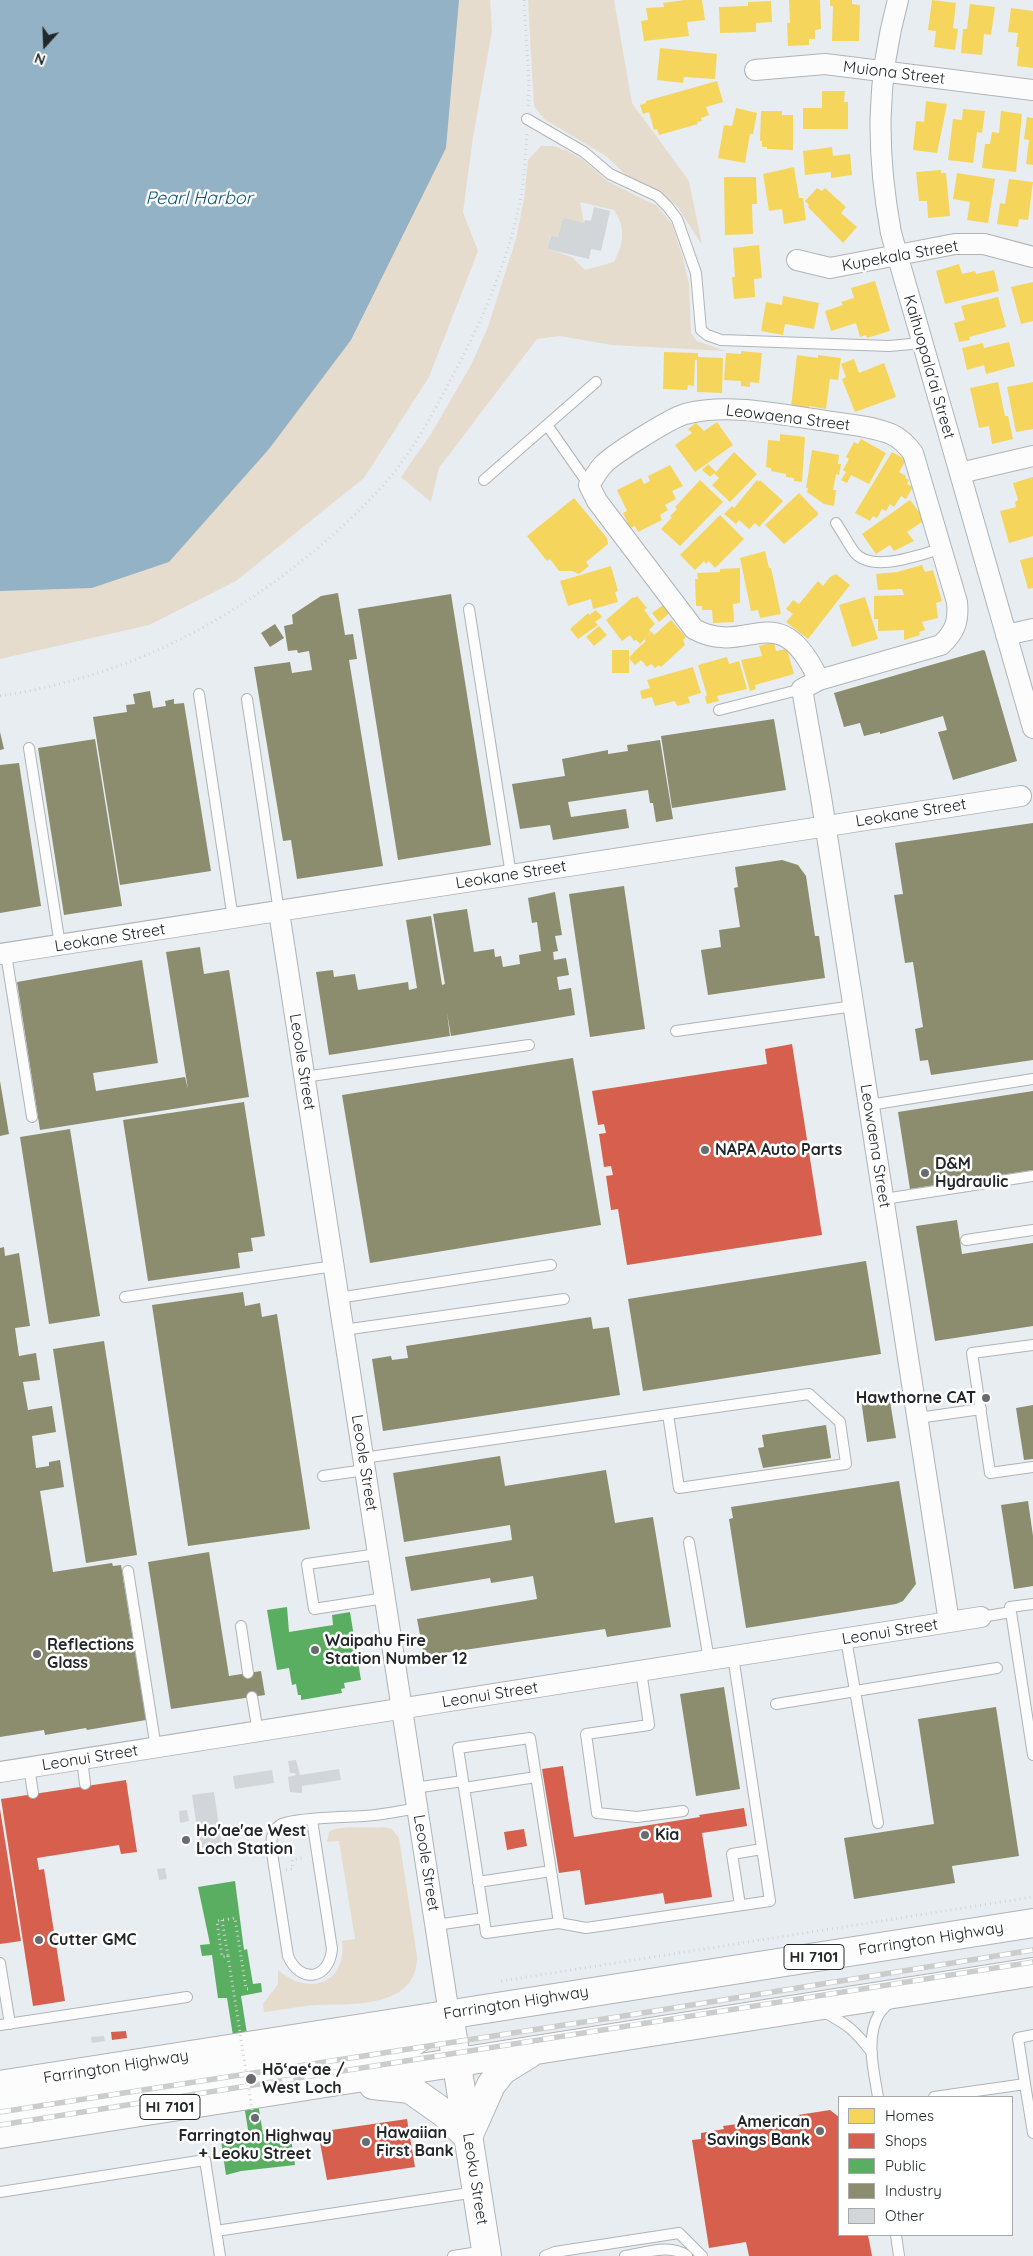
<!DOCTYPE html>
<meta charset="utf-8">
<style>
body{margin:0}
#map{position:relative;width:1033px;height:2256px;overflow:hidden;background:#e8edf1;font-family:Quicksand,sans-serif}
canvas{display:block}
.legend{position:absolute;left:838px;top:2096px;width:175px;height:140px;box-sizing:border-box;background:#fff;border:1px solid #a7a9aa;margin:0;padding:6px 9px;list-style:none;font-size:15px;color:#23272a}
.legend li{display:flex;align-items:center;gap:10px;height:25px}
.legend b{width:25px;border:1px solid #a7a9aa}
.north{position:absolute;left:20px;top:20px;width:50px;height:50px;-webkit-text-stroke:4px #fff;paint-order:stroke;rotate:200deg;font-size:14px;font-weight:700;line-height:20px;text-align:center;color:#23272a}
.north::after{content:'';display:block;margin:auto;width:18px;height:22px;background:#23272a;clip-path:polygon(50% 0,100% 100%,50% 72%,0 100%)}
</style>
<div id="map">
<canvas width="1033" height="2256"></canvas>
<ul class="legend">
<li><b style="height:14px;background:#f6d55c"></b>Homes</li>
<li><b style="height:14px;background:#d6604d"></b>Shops</li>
<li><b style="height:14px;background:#5aae61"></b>Public</li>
<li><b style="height:14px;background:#8c8c6e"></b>Industry</li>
<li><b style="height:14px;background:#d2d6d9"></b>Other</li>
</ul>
<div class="north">N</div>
</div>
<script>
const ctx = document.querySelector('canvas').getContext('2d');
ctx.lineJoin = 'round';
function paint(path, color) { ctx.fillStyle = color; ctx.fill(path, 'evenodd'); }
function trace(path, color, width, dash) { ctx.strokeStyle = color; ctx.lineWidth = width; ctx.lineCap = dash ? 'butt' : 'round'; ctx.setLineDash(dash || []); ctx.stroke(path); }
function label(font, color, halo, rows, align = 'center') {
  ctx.font = font + ' Quicksand,sans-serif'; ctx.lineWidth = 5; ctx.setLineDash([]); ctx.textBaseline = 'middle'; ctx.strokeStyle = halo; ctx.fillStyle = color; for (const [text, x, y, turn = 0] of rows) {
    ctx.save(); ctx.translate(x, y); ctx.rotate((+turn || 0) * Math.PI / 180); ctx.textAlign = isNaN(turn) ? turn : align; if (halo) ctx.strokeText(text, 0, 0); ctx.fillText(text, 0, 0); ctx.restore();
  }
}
paint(new Path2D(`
 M418,0H490L492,31L473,137L463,212L478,251L429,377L364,478L236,581L149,625L0,659V554Z
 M528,0H614L632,103L689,181L702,245L677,206L656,190L626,175L606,156L544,119L534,106Z
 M541,146H553L568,151L582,159L609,182L657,206L672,224L683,258L689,284L691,333L697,341L726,351L612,345L560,336L537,339L439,468L431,502L401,477L431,434L471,365L488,327L516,239L524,199L528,160ZM580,202L614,210C626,229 624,243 614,262L585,270L572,257L547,249L550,235L558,237L563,219L584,223Z
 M384,1827L392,1829L399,1838L417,1956C418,2008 353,2004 317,2005C300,2006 282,2010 264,2012L263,2004L278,1984V1970C308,1996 347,1985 342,1941L355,1939L339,1841L327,1842L329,1832C340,1824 369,1829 384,1827Z`), '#e6dcce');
paint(new Path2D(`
 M0,0H459L446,148L351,340L269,449L169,562L92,588L0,591Z`), '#94b2c5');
paint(new Path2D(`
 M685,0H702L705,20L687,22L689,36L644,41L641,21L648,20L646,8L664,7L663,3Z
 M789,0H820L821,29L815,30V39H809V45L788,46L787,23H790Z
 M830,0H852V4L860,5L859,41H832L833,6H830Z
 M932,0L956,3L953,28L958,29L955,50L934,47L936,31L928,30Z
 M771,1L772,22L756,23V32L720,33L719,7L748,6V2Z
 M970,4L995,7L991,35L984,34L982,55L961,53L963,29H967Z
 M1011,8L1033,11V68L1017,66L1019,47H1016L1018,33L1008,32Z
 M660,48L717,54L715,79L684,77L683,83L657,80Z
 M717,81L723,102L706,107L709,115L701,118L702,121L697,122L698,124L659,135L657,129L654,130L649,112L643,114L640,105L646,103V101Z
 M822,91H845L844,102H848V129H803V108H822Z
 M926,101L947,104L937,153L913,150L916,121L924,122Z
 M736,108L757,113L753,134H750L745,163L718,158L724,125L732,126Z
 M963,109L985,111L982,133L977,132L973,163L948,160L953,119L962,120Z
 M761,111H782V115H793V150L767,149V147H762V141H760Z
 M1001,111L1022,114L1016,172L982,168L985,144H990L992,132L999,133Z
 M1027,117L1033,118V165L1026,164L1029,140L1024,139Z
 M832,147L833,156L850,154L852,175L831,178V172L805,175L803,151Z
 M794,167L799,198H803L806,220L784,224L782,209L769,211L763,174Z
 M941,170V173H946L950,216L928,218L927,201H919L916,172Z
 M957,173L995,179L988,223L967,220L970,202L953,199Z
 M724,177H756L757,204H752L753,234L725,235Z
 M1009,179L1033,182L1028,220L1019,219L1018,227L997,224L1000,203L1005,204Z
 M817,188L822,191L825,188L846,207L841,213L857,227L843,243L808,207L809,205L805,201Z
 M759,245L762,278L754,279L755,297L734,299L732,277H735L733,248Z
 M959,264L962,274L975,271L976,274L994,270L999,291L945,304L936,271Z
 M875,281L890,331L867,338L866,335L860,337L856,323L831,331L825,311L843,305L841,302L854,298L851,288Z
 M1033,282V321L1021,324L1011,287Z
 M783,296L819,303L814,329L785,324L783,335L761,331L766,302L782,305Z
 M998,297L1006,327L969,337L970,340L959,342L954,323L965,320L961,306Z
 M1009,342L1015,366L986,374L984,365L967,370L962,348L983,343L984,348Z
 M741,351L762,353L759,383L750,382V387L741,386V381L724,380L726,353L741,354Z
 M664,352L698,353V357L723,358L722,393L697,392V360H695L694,386L688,385L687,390L663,389Z
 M797,355L818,358V355L841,358L838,380L830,379L826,409L809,406V409L791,407Z
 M854,359L859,373L884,363L896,397L855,412L842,379L846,377L841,364Z
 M998,382L1005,416H1008L1013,439L992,444L989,426L979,428L970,388Z
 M1033,382V429L1016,432L1007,387Z
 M717,422L733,445L695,472L675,445L692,433L688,429L696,423L704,431Z
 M780,434L805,437L802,482L794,481V478L786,477V474L771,471V468L766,467L768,440L780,441Z
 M861,439L886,453L869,484L851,475L847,483L841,480L846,472L843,470L849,459L846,457L854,442L858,444Z
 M812,450L839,455L838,464H841L839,475L836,474L833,490H836L834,506L824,504L807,492L808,488H806Z
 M734,452L757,474L730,502L712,485L719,478L714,473L710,477L702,470L708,464L716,472Z
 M892,452L906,460L899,472L906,476L905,478L909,480L907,484L913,487L906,499L901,496L894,507L890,504L886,511L882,509L877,518L873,516L870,521L855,513Z
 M670,465L683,486L672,491L676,499L665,505L668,510L660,515L662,520L638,532L635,526L630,528L623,513L627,511L617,490L641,478L644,484L650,481L648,476Z
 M1033,477V536L1009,543L1000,511L1016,507L1015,502L1018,500L1013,483Z
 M700,480L723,502L680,546L661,529L672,517L670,516L677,509L675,507Z
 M757,480L759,482L760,480L783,501L759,527L755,523L749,529L739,520L736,524L724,514L732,506L734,508Z
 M799,493L818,513V515L784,544L765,525Z
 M574,498L607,538L608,544L586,562L589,566L579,574L572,571H559L550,559L547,561L527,536Z
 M910,500L925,520L907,532L914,541L894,551L890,545L876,554L862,534Z
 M720,515L744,539L715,568L709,561L706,564L704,561L695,570L680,555Z
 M765,551L769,568H771L781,614L760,618L758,610L751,611L740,558Z
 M1033,557V588L1028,589L1020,560Z
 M922,565L925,572L933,570L942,601L936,603L938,618L922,622L925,630L919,632L920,635L904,640V630L878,631V619H874V596L904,595L902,589L878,590L876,574L897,572Z
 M611,566L618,591L615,592L618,602L593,609L591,599L568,606L560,581Z
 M740,568V603L733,604L734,622L713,623L712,610H702V606H696L695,579H698L697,573L720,572V569Z
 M836,574L850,585L808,639L786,622L793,614L786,609L793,600L799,604L818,581L823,586L830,577Z
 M637,596L647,608L644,610L655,624L649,630L651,632L640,644L636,640L634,641L630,635L622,641L606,620L633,597L634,598Z
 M865,597L878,639L852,647L839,605Z
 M666,603L672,611L659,622L652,613Z
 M596,610L602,617L595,622L598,625L578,639L570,629L588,613L589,615Z
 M671,620L686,637L683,640L685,645L661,667L659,665L655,668L651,664L647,667L641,660L635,665L629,658L634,652L646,641L644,639L652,632L654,635Z
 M599,626L607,635L594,646L586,637Z
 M774,642L776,651L787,649L794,674L755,685L756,689L750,691L741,660L762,656L759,646Z
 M612,650H629V673H612Z
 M727,657L729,664L739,661L747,689L717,696L719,701L707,704L705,697L707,695L698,665Z
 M693,667L701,693L688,697L690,703L677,706L675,701L655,706L652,697L642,699L640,691L650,688L647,680Z`), '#f6d55c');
paint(new Path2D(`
 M792,1044L822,1235L627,1265L618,1209L611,1210L606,1176L613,1175L611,1166L604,1167L599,1134L606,1133L604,1124L598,1125L592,1091L767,1064L765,1049Z
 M563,1766L574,1837L700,1817L699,1815L744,1808L747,1826L702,1833L712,1897L665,1904L663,1893L585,1905L580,1870L559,1873L542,1769Z
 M126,1780L137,1852L121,1854L119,1845L37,1858L39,1870L44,1869L65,2001L33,2006L1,1799Z
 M0,1809L21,1941L0,1944Z
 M524,1829L527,1846L507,1850L504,1832Z
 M126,2031L127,2038L112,2040L111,2032Z
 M830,2110L839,2117V2235H868L872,2256H749L746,2242L709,2248L692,2140L701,2139V2133L724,2129L723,2126L745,2123V2126L799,2118L798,2115Z
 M407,2119L415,2167L327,2180L318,2132Z`), '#d6604d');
paint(new Path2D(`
 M287,1607L289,1632L333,1625L332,1615L350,1612L361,1680L344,1683L345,1688L341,1689L342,1693L301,1700V1695H298L296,1684L292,1685L289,1668L277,1670L267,1610Z
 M235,1881L244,1950L247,1949L253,1984L261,1983L262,1992L241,1996L263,2134L285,2131L286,2139H291L295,2165L241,2171L226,2175L221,2141L236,2142L249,2136L227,1998H218L212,1955L202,1956L200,1945L210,1944L198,1887Z`), '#5aae61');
paint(new Path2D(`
 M338,593L345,635L353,634L357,659L349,660L383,866L297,879L291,840L283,841L254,667L290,662L292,673L312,670L309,651L298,653L297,650L288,651L284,626L293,624L292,615L321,596Z
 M451,594L491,845L398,860L358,609Z
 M275,624L284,638L270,647L261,633Z
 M983,650L985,651L1017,761L953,780L938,732L947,730L943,716L880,734V732L864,736L860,723L844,727L834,693Z
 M150,691L153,708L166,706L165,701L174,699V704L184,703L211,871L120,885L93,717L127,712L126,705L135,704L133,694Z
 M774,719L786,790L672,808L661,736Z
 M0,732L4,749L0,750Z
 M95,739L122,906L64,915L38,748Z
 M660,740L673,819L656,822L653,803H650L648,790L568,802L571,817L626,809L629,828L553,840L550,825L520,829L512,784L565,776L562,759L608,750V754L628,751L627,745Z
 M19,763L41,906L0,913V765Z
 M1033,823V1060L931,1075L928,1060L920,1061L915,1029L923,1027L913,962L905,963L894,895L903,894L895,843Z
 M782,860L798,865L806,876L815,936H819L825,978L708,995L701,950L721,947L719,930L740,927L734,888L738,887L735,867Z
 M624,886L645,1029L590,1037L569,894Z
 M555,892L562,935L555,936L558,951L553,952L554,960L566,958L569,975L557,977L559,990L571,988L575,1015L451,1036L447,1013L450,1036L329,1055L316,972L333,970L334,977L355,974L358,990L408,982L409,990L417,988L406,920L431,916L442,985L445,984L433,914L467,909L474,952L494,949L495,957L501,956L503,967L520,964L519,955L541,951L537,922L532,923L528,898Z
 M200,947L204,974L229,970L249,1097L40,1130L17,982L142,960L158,1063L93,1073L96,1091L185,1077L188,1089L166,952Z
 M573,1058L601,1225L370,1263L342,1095Z
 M0,1081L9,1134L0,1136Z
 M1033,1091V1170L910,1189L898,1112Z
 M244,1102L265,1236L251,1238L253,1251L238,1253L240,1268L148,1281L123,1120Z
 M70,1129L100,1316L49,1324L20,1137Z
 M957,1220L962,1254L1033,1243V1326L935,1341L916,1226Z
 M4,1247L5,1256L19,1253L30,1326L15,1328L19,1356L36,1353L40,1380L23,1382L28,1410L52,1406L56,1432L32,1436L36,1468L49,1466V1462L60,1460L64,1487L40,1491L53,1572L112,1563L113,1566L121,1565L146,1720L87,1730L86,1728L45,1735L44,1730L0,1737V1248Z
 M866,1261L881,1354L643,1391L628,1299Z
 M243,1292L245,1306L260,1303L262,1317L277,1314L310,1529L188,1546L152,1305Z
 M591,1317L593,1329L609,1327L620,1395L383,1431L372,1359L391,1356L392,1360L408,1358L406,1346Z
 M104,1341L137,1555L86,1563L53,1349Z
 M889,1395L896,1438L867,1442L861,1399Z
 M1033,1405V1459L1024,1460L1016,1408Z
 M826,1425L831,1458L763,1468L758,1448L764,1447L762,1435Z
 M500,1456L505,1486L606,1470L615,1523L653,1517L671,1627L607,1637L605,1629L424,1656L417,1619L537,1599L533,1576L491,1583L490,1578L411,1591L405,1557L512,1540L510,1525L404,1542L393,1473Z
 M899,1481L916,1584L903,1601L896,1604L746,1628L729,1519L733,1518L731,1507Z
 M1028,1501L1033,1536V1586L1014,1589L1001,1505Z
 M209,1552L229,1676L261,1671L265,1695L171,1709L148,1562Z
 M724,1687L740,1789L696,1796L680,1694Z
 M996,1707L1019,1856L952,1866L955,1883L854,1899L844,1838L934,1824L918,1719Z`), '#8c8c6e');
paint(new Path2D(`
 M594,207L610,211L601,251L591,249L589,259L547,249L551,235L558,237L563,218L584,223L585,220L591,221Z
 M296,1760L300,1775L339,1769L341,1780L302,1786V1793L290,1792L288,1777L296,1775L295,1773H290L288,1761Z
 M272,1770L274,1783L235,1789L233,1776Z
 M214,1792L222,1845L200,1848L192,1795Z
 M187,1810L189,1821L180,1823L179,1811Z
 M165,1868L167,1879L159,1880L157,1869Z
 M104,2036L105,2041L92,2043L91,2037Z`), '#d2d6d9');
const lane = new Path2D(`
 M527,119L584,152L610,174L657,196L668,207L677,219L696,273L701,330L707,335L721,340L889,346L922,343
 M547,425L589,485
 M484,480L596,382
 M836,523C843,533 848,544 855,553C873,573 918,555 940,549
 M469,609L511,875
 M199,694L233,919
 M247,699L279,912
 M719,710L802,689
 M29,748L60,945
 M6,954L32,1117
 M676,1031L854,1006
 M304,1077L529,1045
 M869,1105L1033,1079
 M884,1199L1033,1176
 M966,1240L1033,1230
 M125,1297L334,1266
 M338,1298L551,1265
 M343,1330L564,1299
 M1033,1345L972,1353L990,1473L1033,1467
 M918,1418L981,1409
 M363,1458L668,1414L679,1488L846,1464L840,1422L809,1394L668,1414
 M323,1476L365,1470
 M689,1542L709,1660
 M378,1554L307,1564L314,1609L385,1598
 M128,1571L156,1748
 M1011,1612L1010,1607L1033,1604
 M981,1617L1011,1612L1033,1755
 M241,1626L248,1673
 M846,1639L878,1823
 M641,1671L649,1725L586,1734L597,1813L637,1817L683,1811
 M252,1697L258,1732
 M776,1704L997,1668
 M82,1759L85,1784
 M29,1767L33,1793
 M414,1788L463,1781
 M464,1788L536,1777
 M312,1820L332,1949C329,1980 300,1984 288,1956L272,1853C271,1843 270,1832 280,1825C291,1818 348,1817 364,1816C382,1815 400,1811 418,1808
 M478,1882L551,1871L559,1923
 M740,1905L732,1854L762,1849
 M484,1918L458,1748L530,1738L551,1871
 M436,1925L484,1918L486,1933L559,1923L586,1928L770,1901L733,1656
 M0,1963L10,2024
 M822,2011C847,2024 855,2030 872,2053
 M0,2025L187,1997
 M1025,2084L1018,2038L1033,2035
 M878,2097C874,2072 865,2038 879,2014C882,2009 888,2004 892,2000
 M934,2097L1025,2084L1033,2133
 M0,2192L205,2160L220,2256
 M216,2231L476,2192
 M896,2235L899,2256
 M453,2256L485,2251
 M545,2256L555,2252L679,2233L702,2256
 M625,2256C644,2253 671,2243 687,2256`);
const street = new Path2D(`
 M898,0C876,81 876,151 891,233L1033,728
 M755,70L825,64L1033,90
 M797,260L830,268L955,244H984L1033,257
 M960,473L1033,456
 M1006,635L1033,629
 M819,680C777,592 749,659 694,629L597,501L589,485C593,479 597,472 602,466C611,455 671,418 685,414C729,403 776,414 820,420C844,424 868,425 891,434C900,438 907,445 913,453L957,602C959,621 955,632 941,645L819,680L802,689L821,797L949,1622
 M279,912L449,2014
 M0,954L1021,796
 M0,1772L981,1617`);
const secondary = new Path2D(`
 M449,2014L487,2256`);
const primary = new Path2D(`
 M0,2085L1033,1923
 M373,2085L410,2089L444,2113L468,2137L491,2085L503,2070L529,2054
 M0,2114L34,2102L335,2057L411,2043L437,2026L449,2014
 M0,2134L1033,1972`);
trace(lane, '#afb4b7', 12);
trace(street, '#afb4b7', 22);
trace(secondary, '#afb4b7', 30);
trace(primary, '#afb4b7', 30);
trace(new Path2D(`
 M524,0L529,83L528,108
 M0,696C115,678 207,635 298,564C332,537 364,508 392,475C420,440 440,400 461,360C487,309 510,254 521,196C525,176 525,154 527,134
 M286,1870L293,1869L292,1860L305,1857
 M222,1920L228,1956L222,1957L217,1921L235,1918L246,1989H251
 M501,1981L1033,1897`), '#d3d4d5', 3, [1, 4]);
trace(lane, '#fcfcfd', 10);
trace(street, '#fcfcfd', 20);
trace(secondary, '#fcfcfd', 28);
trace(primary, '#fcfcfd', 28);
const rail = new Path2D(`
 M0,2112L636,2014L1033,1950
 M0,2125L1033,1962`);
trace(rail, '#cbcdcd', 5.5);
trace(rail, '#fff', 4, [11]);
trace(new Path2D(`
 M228,1956L257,2141L280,2137`), '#d3d4d5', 3, [1, 4]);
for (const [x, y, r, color] of [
 [705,1150,5,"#686c70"],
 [925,1173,5,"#686c70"],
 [986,1398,5,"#686c70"],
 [315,1650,5,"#686c70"],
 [37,1654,5,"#686c70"],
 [645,1835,5,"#686c70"],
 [186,1840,5,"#686c70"],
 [39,1940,5,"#686c70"],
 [251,2079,6,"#686c70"],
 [255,2118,5,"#686c70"],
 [820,2131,5,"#686c70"],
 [366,2142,5,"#686c70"]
]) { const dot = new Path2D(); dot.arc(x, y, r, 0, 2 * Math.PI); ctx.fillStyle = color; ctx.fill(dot); trace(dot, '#fff', 2); }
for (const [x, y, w] of [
 [814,1957,60],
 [170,2107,60]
]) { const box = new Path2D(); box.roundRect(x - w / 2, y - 12.5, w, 25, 4); ctx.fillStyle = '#fff'; ctx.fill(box); trace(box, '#23272a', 1); }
label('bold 15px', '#23272a', null, [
 ["HI 7101",814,1957],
 ["HI 7101",170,2107]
]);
label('16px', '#23272a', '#fff', [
 ["Muiona Street",894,73,7],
 ["Kupekala Street",900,256,-10],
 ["Kaihuopala'ai Street",929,367,74],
 ["Leowaena Street",788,418,7],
 ["Leokane Street",911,813,-9],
 ["Leokane Street",511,875,-9],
 ["Leokane Street",110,938,-9],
 ["Leoole Street",302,1062,81],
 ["Leowaena Street",875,1146,81],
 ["Leoole Street",364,1463,81],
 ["Leonui Street",890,1632,-9],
 ["Leonui Street",490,1695,-9],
 ["Leonui Street",90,1758,-9],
 ["Leoole Street",426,1863,81],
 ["Farrington Highway",931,1939,-9],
 ["Farrington Highway",516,2003,-9],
 ["Farrington Highway",116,2067,-9],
 ["Leoku Street",475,2179,81]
]);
label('bold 16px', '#23272a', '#fff', [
 ["NAPA Auto Parts",715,1150],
 ["D&M",935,1164],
 ["Hydraulic",935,1182],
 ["Hawthorne CAT",976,1398,"right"],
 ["Waipahu Fire",325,1641],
 ["Station Number 12",325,1659],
 ["Reflections",47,1645],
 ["Glass",47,1663],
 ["Ho'ae'ae West",196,1831],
 ["Loch Station",196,1849],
 ["Kia",655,1835],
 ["Cutter GMC",49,1940],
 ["Hō‘ae‘ae /",262,2070],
 ["West Loch",262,2088],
 ["American",810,2122,"right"],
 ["Savings Bank",810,2140,"right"],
 ["Hawaiian",376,2133],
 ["First Bank",376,2151],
 ["Farrington Highway",255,2136,"center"],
 ["+ Leoku Street",255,2154,"center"]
], 'left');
label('italic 18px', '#065377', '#fff', [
 ["Pearl Harbor",199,199]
]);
</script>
